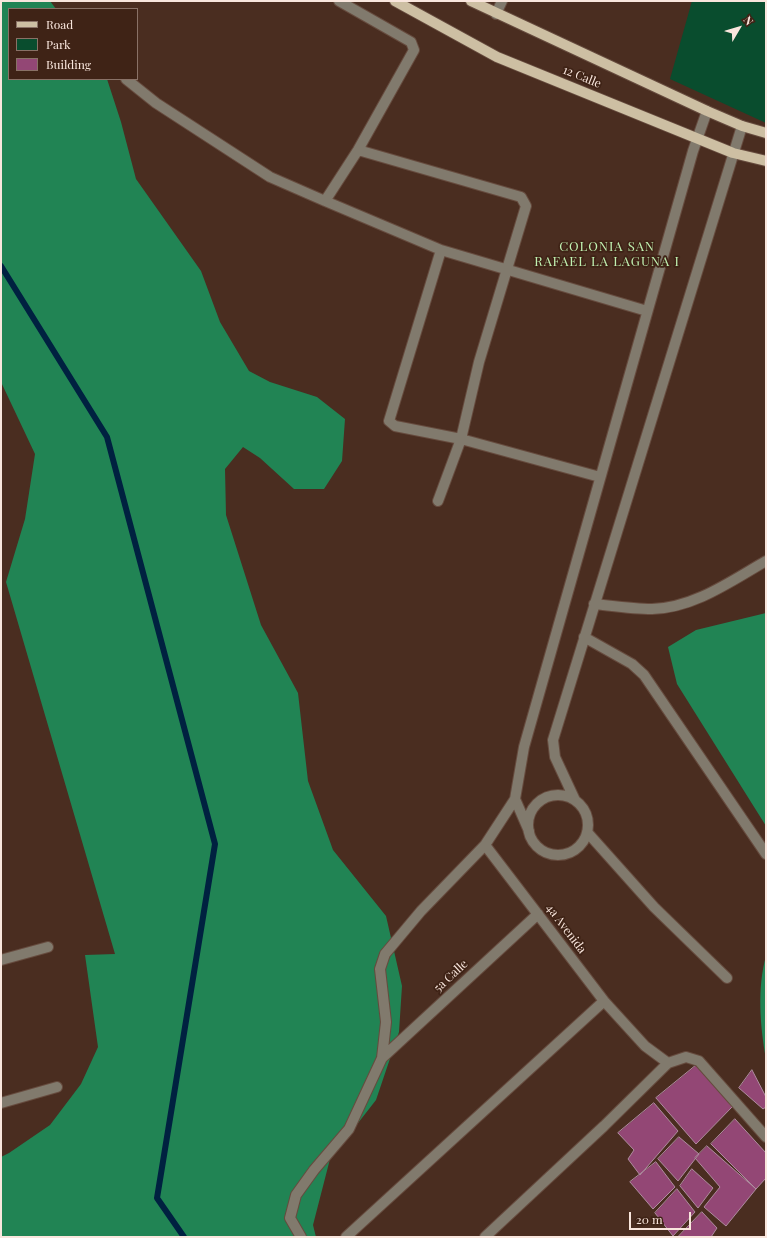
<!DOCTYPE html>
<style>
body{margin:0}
#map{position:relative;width:767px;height:1238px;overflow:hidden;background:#4a2d20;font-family:"Playfair Display",serif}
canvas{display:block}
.frame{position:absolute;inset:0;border:2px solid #f9e6dd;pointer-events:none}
.legend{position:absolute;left:8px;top:8px;width:130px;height:72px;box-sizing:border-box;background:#3f2316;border:1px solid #897166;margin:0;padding:5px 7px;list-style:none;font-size:12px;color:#f9e6dd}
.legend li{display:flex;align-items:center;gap:8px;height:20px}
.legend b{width:20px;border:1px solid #897166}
.north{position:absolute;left:719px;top:8px;width:40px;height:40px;-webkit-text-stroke:3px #3f2316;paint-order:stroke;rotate:52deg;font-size:11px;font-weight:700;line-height:16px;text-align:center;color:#f9e6dd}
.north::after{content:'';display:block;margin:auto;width:14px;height:18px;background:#f9e6dd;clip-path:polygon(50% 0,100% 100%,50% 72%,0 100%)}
.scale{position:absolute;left:629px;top:1212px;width:62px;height:18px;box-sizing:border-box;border:2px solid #f9e6dd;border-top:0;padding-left:5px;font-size:12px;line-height:14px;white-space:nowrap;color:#f9e6dd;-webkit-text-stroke:3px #3f2316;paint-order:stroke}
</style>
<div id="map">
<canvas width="767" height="1238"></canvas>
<div class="frame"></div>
<ul class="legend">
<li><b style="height:5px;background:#cdbfa3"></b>Road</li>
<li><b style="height:11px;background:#094d2e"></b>Park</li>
<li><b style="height:11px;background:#934775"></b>Building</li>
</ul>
<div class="north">N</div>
<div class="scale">20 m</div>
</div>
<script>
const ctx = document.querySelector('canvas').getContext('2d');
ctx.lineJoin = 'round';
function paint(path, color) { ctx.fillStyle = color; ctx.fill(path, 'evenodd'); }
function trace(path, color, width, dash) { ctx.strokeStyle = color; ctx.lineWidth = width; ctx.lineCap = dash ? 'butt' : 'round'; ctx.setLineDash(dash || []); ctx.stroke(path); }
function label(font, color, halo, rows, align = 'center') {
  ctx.font = font + ' "Playfair Display",serif'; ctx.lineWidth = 3.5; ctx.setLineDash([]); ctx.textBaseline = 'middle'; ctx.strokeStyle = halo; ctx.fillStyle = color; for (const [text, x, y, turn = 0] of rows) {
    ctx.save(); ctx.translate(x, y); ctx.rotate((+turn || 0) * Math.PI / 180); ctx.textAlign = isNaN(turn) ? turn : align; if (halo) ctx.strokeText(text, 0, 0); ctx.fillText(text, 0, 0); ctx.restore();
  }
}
paint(new Path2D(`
 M692,1H766V123L670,79Z`), '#094d2e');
paint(new Path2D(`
 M1,1H50L56,9H9V79H107L121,122L136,179L201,271L220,322L249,371L270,382L317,397L345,419L342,461L324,489H294L260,458L243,447L225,469L226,515L261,625L298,693L308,781L333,850L386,916L402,986L399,1032L376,1100L330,1159L313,1225L316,1237H1V1157L9,1153L50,1125L81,1084L98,1047L85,955L115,954L6,582L25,519L35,454L1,382Z
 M766,613V826L677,684L668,647L696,630Z
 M766,956V1059C760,1026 757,988 766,956Z`), '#218454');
trace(new Path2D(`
 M1,266L107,437L215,844L157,1198L184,1237`), '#002140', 6);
const building = new Path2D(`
 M699,1063L732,1107L696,1144L656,1098Z
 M752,1070L766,1097V1107L763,1109L739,1088Z
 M654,1103L678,1131L640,1175L628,1159L634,1150L618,1133Z
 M735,1119L766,1153V1178L756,1189L711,1144Z
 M679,1137L699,1154L678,1181L658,1159Z
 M707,1146L756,1189L726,1226L704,1207L720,1187L695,1158Z
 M656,1162L675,1187L653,1209L630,1182Z
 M692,1169L713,1188L698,1208L680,1186Z
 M677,1189L695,1212L673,1236L655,1213Z
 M702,1212L717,1228L711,1237H678Z`);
paint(building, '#934775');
trace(building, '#ae8c9f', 1);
const minor = new Path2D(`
 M339,1L411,42L414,50L358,150L325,201L441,250L647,311
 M496,14L502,1
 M126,79L156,103L270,177L325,201
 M358,150L521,197L526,206L479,362L461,439L438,501
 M441,250L389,421L395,426L461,439L600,477
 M594,604C613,606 633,609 652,609C694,608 731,581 766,561
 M584,637L632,664L644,675L766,854
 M528 825a30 30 0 1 1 60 0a30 30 0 1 1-60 0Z
 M515,799L485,845L604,1001L645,1046L668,1063
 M575,800L555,757L553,740L742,126
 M529,831L515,799L524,747L693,151L707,111
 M587,832L654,907L727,978
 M1,960L48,947
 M382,1058L538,914
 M1,1103L57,1087
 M301,1237L290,1218L296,1195L314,1170L349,1129L382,1058L386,1022L380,969L385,954L421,911L485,845
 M346,1237L604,1001
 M485,1237L604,1126L668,1063L686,1057L699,1061L766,1137`);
const major = new Path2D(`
 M395,1L497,57L733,153L766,161
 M471,1L707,111L742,126L766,133`);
trace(minor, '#664b3e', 12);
trace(major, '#664b3e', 12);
trace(minor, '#817a6d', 10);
trace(major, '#cdbfa3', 10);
label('12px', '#f9e6dd', '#3f2316', [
 ["12 Calle",582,77,22],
 ["4a Avenida",566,929,53],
 ["5a Calle",451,976,-43]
]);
ctx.letterSpacing = '1px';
label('13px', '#c1f2b2', '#3f2316', [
 ["COLONIA SAN",607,247],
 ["RAFAEL LA LAGUNA I",607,262]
]);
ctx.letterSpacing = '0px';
</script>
